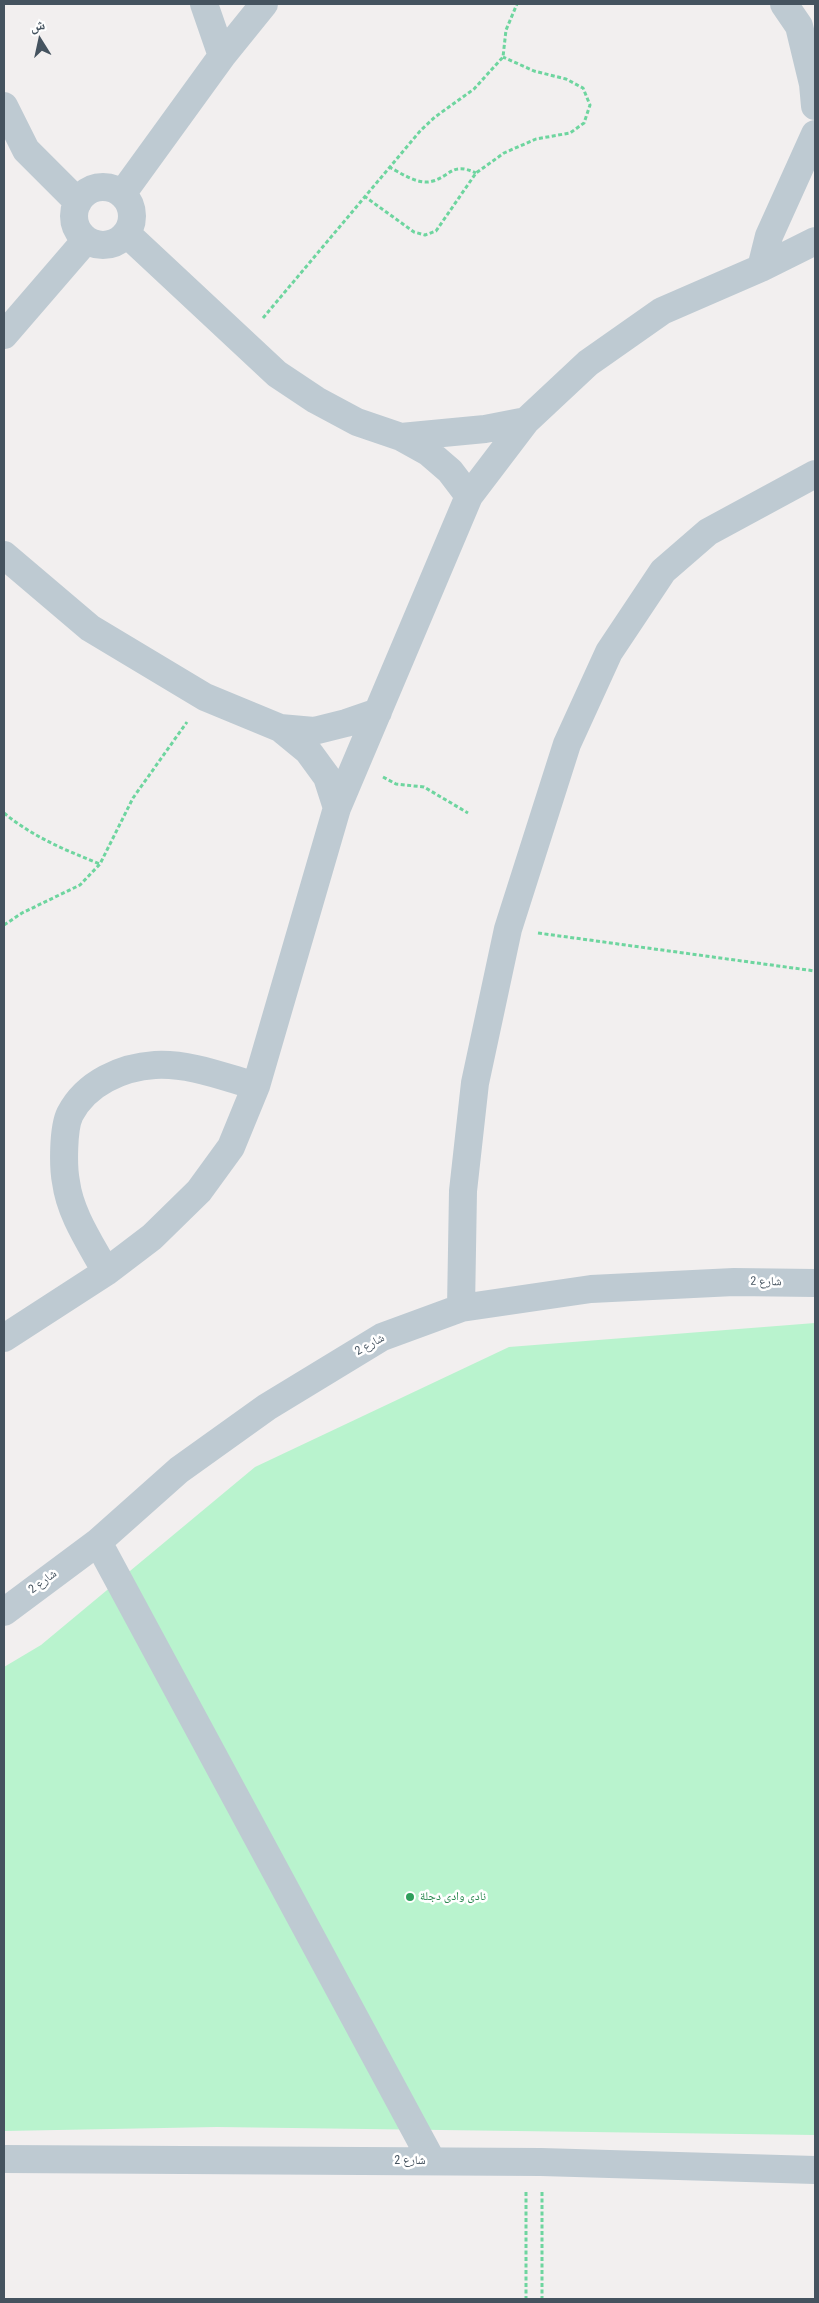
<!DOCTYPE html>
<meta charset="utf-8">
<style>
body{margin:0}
#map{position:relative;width:819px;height:2303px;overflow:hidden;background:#f2efef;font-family:"Roboto Condensed","Noto Naskh Arabic",sans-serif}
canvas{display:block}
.frame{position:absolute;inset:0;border:5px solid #45535f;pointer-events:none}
.north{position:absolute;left:15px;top:15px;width:50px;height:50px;-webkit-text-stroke:4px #fff;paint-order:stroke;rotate:350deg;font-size:14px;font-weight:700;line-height:20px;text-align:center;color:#45535f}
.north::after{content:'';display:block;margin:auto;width:18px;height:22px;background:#45535f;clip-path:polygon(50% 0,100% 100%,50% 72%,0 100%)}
</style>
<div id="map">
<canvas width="819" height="2303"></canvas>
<div class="frame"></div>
<div class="north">ش</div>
</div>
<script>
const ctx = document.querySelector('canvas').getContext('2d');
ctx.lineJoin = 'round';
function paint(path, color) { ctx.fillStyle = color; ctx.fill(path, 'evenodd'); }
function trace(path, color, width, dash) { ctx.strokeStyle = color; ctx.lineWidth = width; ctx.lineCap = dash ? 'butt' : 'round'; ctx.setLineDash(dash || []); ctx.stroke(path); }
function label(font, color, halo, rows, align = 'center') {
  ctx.font = font + ' "Roboto Condensed","Noto Naskh Arabic",sans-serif'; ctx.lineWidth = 5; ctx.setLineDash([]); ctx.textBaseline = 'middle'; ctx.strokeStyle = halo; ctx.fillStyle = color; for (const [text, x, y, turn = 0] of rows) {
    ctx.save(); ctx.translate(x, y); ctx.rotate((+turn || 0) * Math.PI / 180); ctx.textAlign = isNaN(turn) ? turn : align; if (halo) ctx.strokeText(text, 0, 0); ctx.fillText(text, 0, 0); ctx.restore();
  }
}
paint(new Path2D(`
 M815,1323V2135L217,2127L4,2131V1667L41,1645L255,1467L509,1347Z`), '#b9f3ce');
trace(new Path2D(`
 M389,167C401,173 419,186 433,181C452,175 452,162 476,173
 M364,196L414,232L425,235L436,231L476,173L504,153L536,139L570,133L584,123L590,105L583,88L566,79L534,71L503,57
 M263,318L421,130L435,117L474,89L503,57L506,30L517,4
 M383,777L396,784L424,787L468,813
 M4,813C33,837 65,850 100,864
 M4,925L22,913L80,885L100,864L133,798L187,722
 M538,933L815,971
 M526,2192V2299
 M542,2192V2299`), '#6ed59f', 3, [4, 2.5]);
trace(new Path2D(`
 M204,4L222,56
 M784,4L799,26L813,84L815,106
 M4,106L26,150L78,202
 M74 216a29 29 0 1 1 58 0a29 29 0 1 1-58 0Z
 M122,194L222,56L264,4
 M127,234L277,374L316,400L357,422L401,437L428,452L450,471L469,496
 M761,268L769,236L815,134
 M4,335L86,240
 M401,437L485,429L526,421
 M4,555L90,628L205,697L280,728L308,751L327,777L337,808
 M280,728L314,731L346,723L378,712
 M106,1272C91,1244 70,1214 66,1182C63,1167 63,1128 70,1114C86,1083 122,1067 155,1065C189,1063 224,1077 256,1086
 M461,1308L463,1191L475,1083L508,929L567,744L609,652L663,571L708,532L815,474
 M4,1338L106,1272L152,1237L199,1191L231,1147L256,1086L337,808L469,496L526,421L588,363L662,311L761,268L815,241
 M98,1542L432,2161
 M4,1612L98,1542L179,1470L267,1407L382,1337L461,1308L591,1289L734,1282L815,1283
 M4,2159L541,2162L815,2170`), '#becad2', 28);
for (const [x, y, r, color] of [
 [410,1897,5,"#2e9e5b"]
]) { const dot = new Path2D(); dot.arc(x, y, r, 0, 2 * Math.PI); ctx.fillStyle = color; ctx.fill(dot); trace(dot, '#fff', 2); }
label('12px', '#45535f', '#fff', [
 ["شارع 2",766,1282,1],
 ["شارع 2",370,1345,-29],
 ["شارع 2",43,1582,-37],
 ["شارع 2",410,2161]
]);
label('12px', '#27864d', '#fff', [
 ["نادى وادى دجلة",420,1897]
], 'left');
</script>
